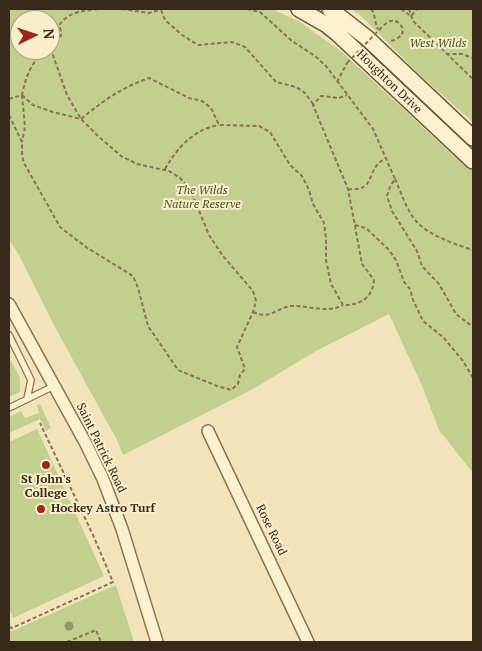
<!DOCTYPE html>
<style>
body{margin:0}
#map{position:relative;width:482px;height:651px;overflow:hidden;background:#f1e4bb;font-family:"PT Serif",serif}
canvas{display:block}
.frame{position:absolute;inset:0;border:10px solid #372a1a;pointer-events:none}
.north{position:absolute;left:10px;top:10px;width:50px;height:50px;box-sizing:border-box;background:#f8eecb;border:1px solid #aba084;border-radius:50%;rotate:86deg;font-size:14px;font-weight:700;line-height:20px;text-align:center;color:#372a1a}
.north::after{content:'';display:block;margin:auto;width:18px;height:22px;background:#9c2820;clip-path:polygon(50% 0,100% 100%,50% 72%,0 100%)}
</style>
<div id="map">
<canvas width="482" height="651"></canvas>
<div class="frame"></div>
<div class="north">N</div>
</div>
<script>
const ctx = document.querySelector('canvas').getContext('2d');
ctx.lineJoin = 'round';
function paint(path, color) { ctx.fillStyle = color; ctx.fill(path, 'evenodd'); }
function trace(path, color, width, dash) { ctx.strokeStyle = color; ctx.lineWidth = width; ctx.lineCap = dash ? 'butt' : 'round'; ctx.setLineDash(dash || []); ctx.stroke(path); }
function label(font, color, halo, rows, align = 'center') {
  ctx.font = font + ' "PT Serif",serif'; ctx.lineWidth = 4; ctx.setLineDash([]); ctx.textBaseline = 'middle'; ctx.strokeStyle = halo; ctx.fillStyle = color; for (const [text, x, y, turn = 0] of rows) {
    ctx.save(); ctx.translate(x, y); ctx.rotate((+turn || 0) * Math.PI / 180); ctx.textAlign = isNaN(turn) ? turn : align; if (halo) ctx.strokeText(text, 0, 0); ctx.fillText(text, 0, 0); ctx.restore();
  }
}
paint(new Path2D(`
 M9,9H272L300,22L342,52L452,154L473,168V473L439,430L423,388L389,314L316,351L253,389L123,455L117,440L56,329L19,255L9,240ZM20,20H50V50H20Z
 M351,9H473V122L422,77L359,14Z
 M9,357L20,378V392L9,397Z
 M40,404L51,428L46,431L40,419L9,433V417L21,411L25,418L39,413L37,405Z
 M37,429L104,576L13,618L9,608V442Z
 M116,585L134,642H9V630L12,631Z`), '#c3cf8f');
const lane = new Path2D(`
 M9,335L31,380L27,399
 M9,408L54,386`);
const street = new Path2D(`
 M9,304L85,442L103,479L122,529L157,642
 M208,431L308,642`);
const secondary = new Path2D(`
 M299,9L327,25L338,34L473,161
 M330,9L367,38L473,138`);
trace(lane, '#897454', 8);
trace(street, '#897454', 14);
trace(secondary, '#6a5538', 18);
trace(new Path2D(`
 M122,9L149,13L163,9
 M247,9L260,12L292,41L315,56L326,66L373,129L395,179L390,187L387,196L392,211L417,251L422,266L439,284L456,314L473,327
 M371,9C376,15 374,22 378,29
 M401,9L411,16L417,9
 M409,9L413,21L473,79
 M161,10L165,20L182,35L198,45L232,42L245,47L276,82L296,87L305,93L313,104
 M379,30C387,21 396,15 403,29L402,35L395,40L390,41
 M50,46L61,36L60,24C70,11 84,11 99,9
 M446,54H462L473,58
 M337,82L347,63
 M22,95L33,105L53,112L81,119C104,100 121,88 149,78L189,98L202,101L211,108L219,125L259,126L270,132L290,165L302,176L309,190L313,204L324,223L326,238V260L331,284L343,305C360,305 372,299 374,280L362,264L348,189L313,105L321,96L339,98L347,95
 M22,95L25,127L22,142
 M9,99L22,95C26,76 31,63 45,50
 M9,115L22,142V156L24,163L60,227L86,247L133,276L138,288L148,326L178,370L217,386L231,390L238,384L240,375L245,369L237,347L253,312L256,301L253,291L223,256L209,235L190,189L180,178L169,171L137,164L121,156L98,136L81,119L67,95L50,47
 M165,169C177,148 194,129 219,125
 M395,179C402,194 407,213 419,224C431,236 457,245 473,250
 M348,189C378,192 364,169 386,158
 M355,225L366,228L389,250L396,260L404,282L410,289L413,300L423,321L443,337L463,361L473,378
 M253,312C271,320 276,308 291,306C308,305 327,314 343,305
 M9,627L12,628L23,623L113,582L93,535L40,423
 M67,642L96,630L101,642`), '#897454', 2, [4, 2.5]);
trace(lane, '#fbf1cf', 5.5);
trace(street, '#fbf1cf', 11);
trace(secondary, '#fbf1cf', 15);
trace(new Path2D(`
 M347,63L379,30`), '#897454', 2, [4, 2.5]);
ctx.fillStyle = '#929565';
for (const [x, y] of [
 [69,626]
]) { ctx.beginPath(); ctx.arc(x, y, 4.5, 0, 2 * Math.PI); ctx.fill(); }
for (const [x, y, r, color] of [
 [46,465,5,"#9c2820"],
 [41,509,5,"#9c2820"]
]) { const dot = new Path2D(); dot.arc(x, y, r, 0, 2 * Math.PI); ctx.fillStyle = color; ctx.fill(dot); trace(dot, '#f8eecb', 2); }
label('italic 12px', '#44551f', '#f8eecb', [
 ["West Wilds",438,44],
 ["The Wilds",202,191],
 ["Nature Reserve",202,205]
]);
label('12px', '#372a1a', '#f8eecb', [
 ["Houghton Drive",389,82,44],
 ["Saint Patrick Road",101,448,64],
 ["Rose Road",271,530,64]
]);
label('bold 12px', '#372a1a', '#f8eecb', [
 ["St John's",46,480],
 ["College",46,494],
 ["Hockey Astro Turf",51,509,"left"]
]);
</script>
